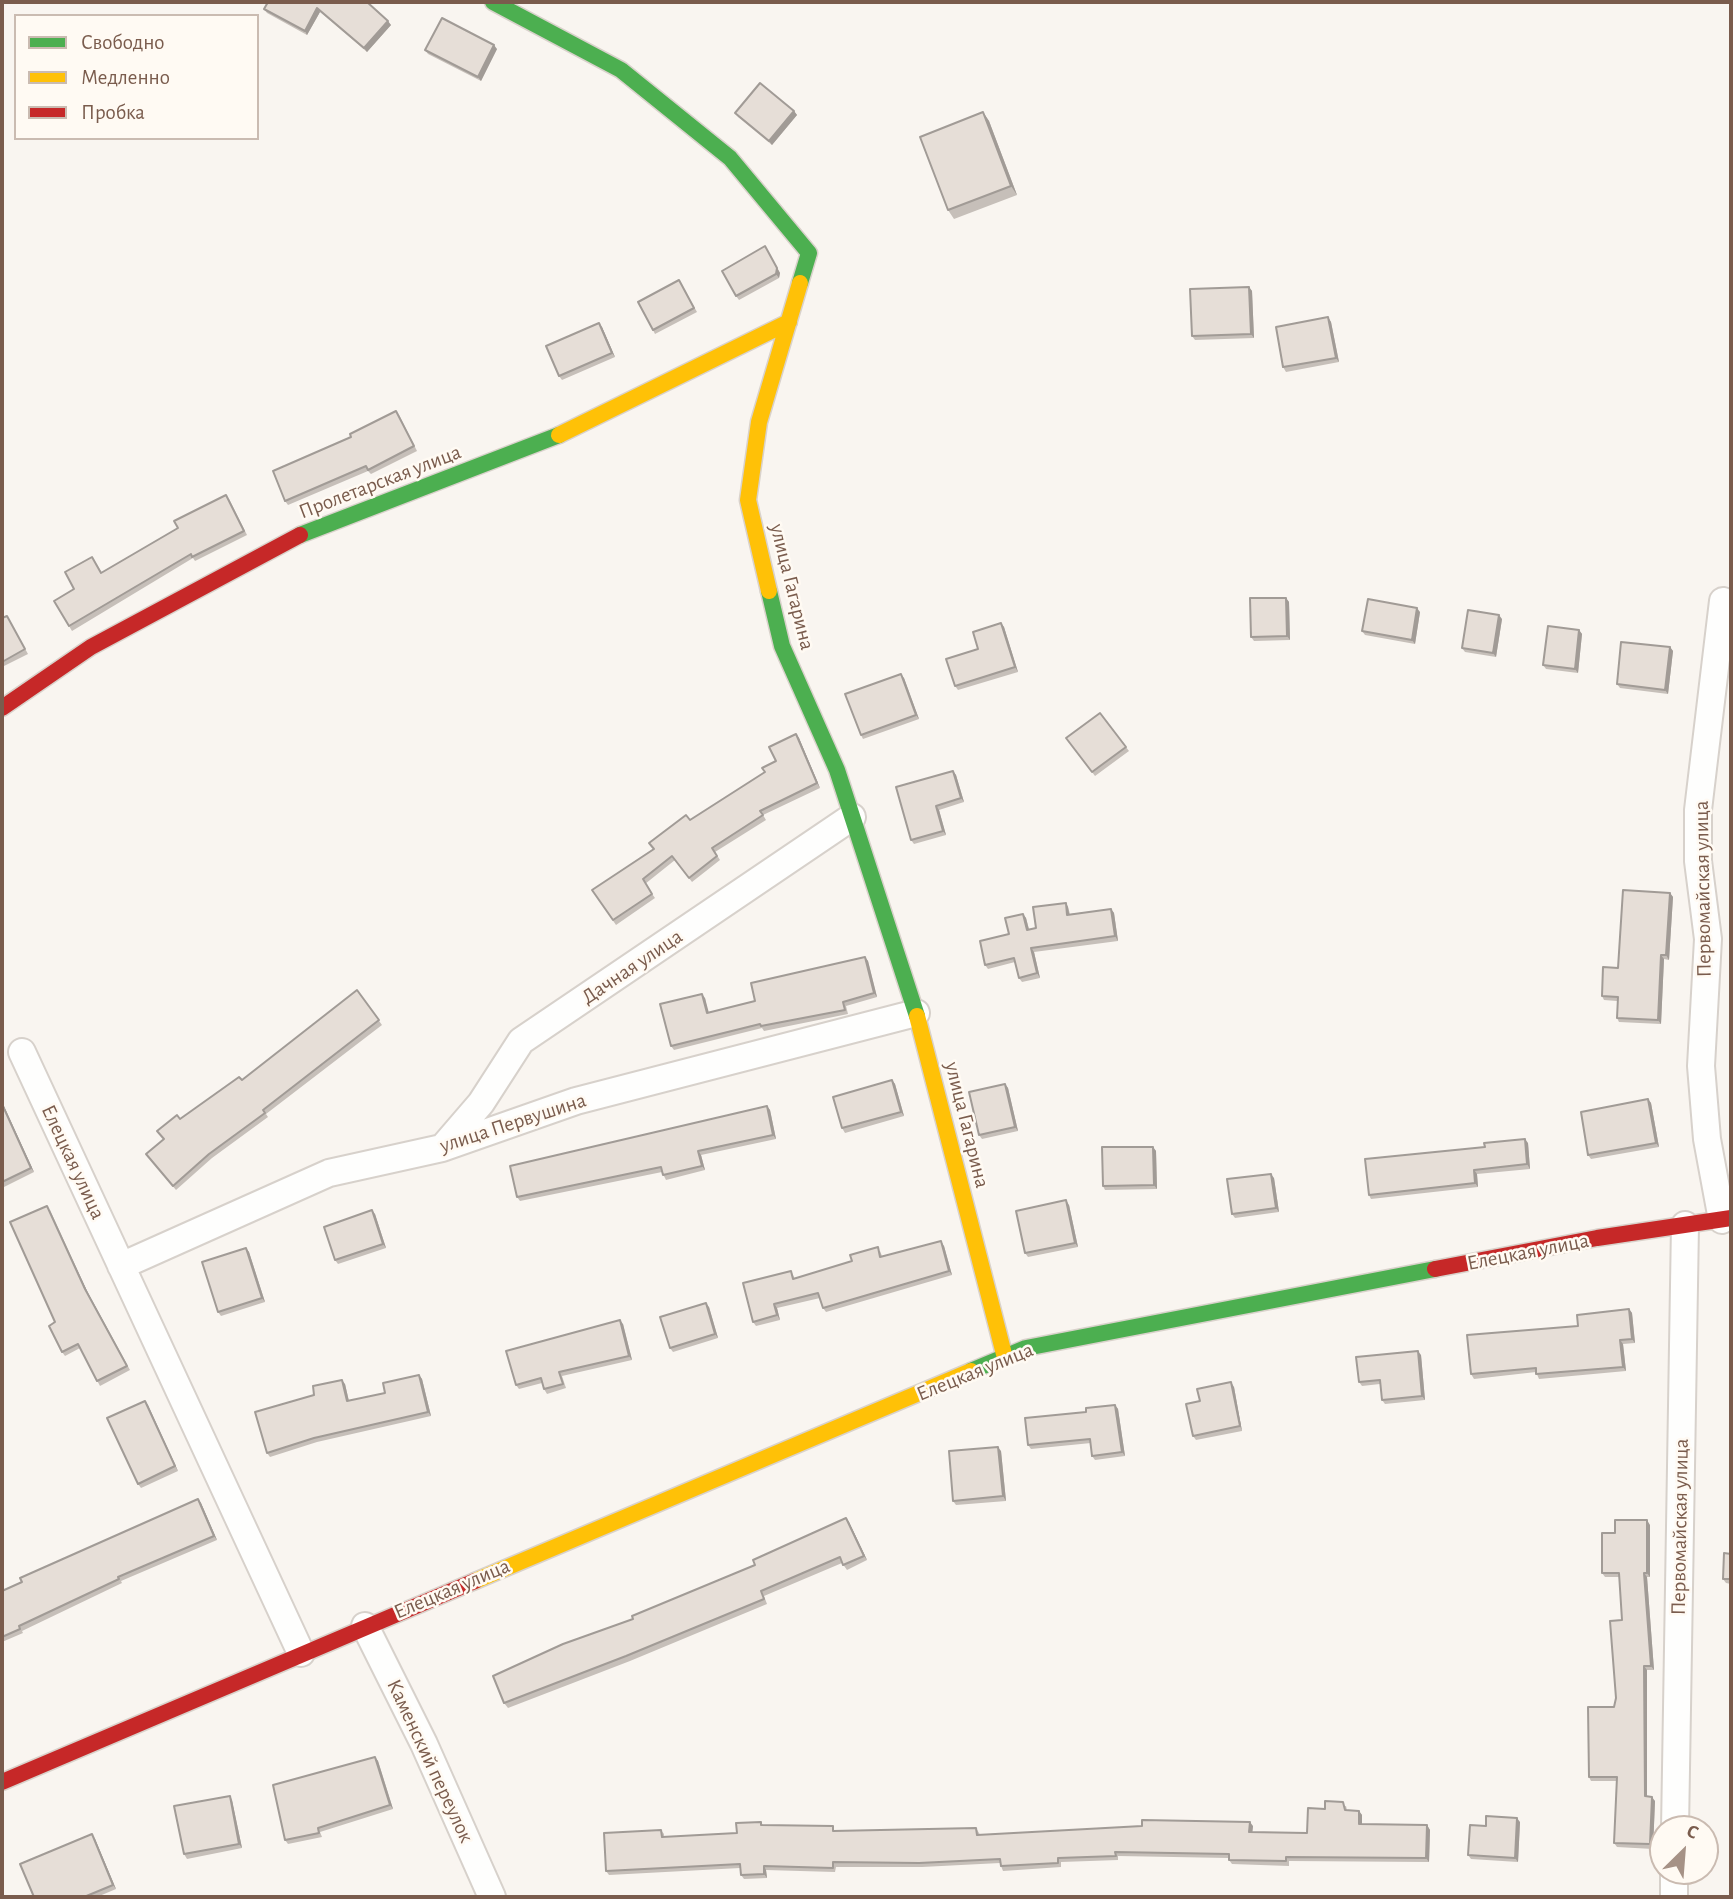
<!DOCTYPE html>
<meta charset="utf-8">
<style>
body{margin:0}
#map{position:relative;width:1733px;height:1899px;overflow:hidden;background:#f9f5f0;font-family:"Alegreya Sans",sans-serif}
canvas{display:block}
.frame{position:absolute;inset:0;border:4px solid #7a5c4d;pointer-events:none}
.legend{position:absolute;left:14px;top:14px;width:245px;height:126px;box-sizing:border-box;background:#fffaf3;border:2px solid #cabbb1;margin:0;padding:9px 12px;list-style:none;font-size:21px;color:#7a5c4d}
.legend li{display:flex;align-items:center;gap:14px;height:35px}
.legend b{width:35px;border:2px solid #cabbb1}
.north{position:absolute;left:1649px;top:1815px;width:70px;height:70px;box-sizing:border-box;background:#fffaf3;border:2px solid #cabbb1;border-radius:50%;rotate:25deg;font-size:19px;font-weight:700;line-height:28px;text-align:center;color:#7a5c4d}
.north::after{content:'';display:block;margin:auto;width:24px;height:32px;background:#a69286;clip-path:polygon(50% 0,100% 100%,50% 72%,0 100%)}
</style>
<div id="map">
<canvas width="1733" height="1899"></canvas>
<div class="frame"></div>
<ul class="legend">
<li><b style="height:9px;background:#4caf50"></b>Свободно</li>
<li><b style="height:9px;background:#ffc107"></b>Медленно</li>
<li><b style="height:9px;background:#c62828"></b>Пробка</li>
</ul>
<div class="north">С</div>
</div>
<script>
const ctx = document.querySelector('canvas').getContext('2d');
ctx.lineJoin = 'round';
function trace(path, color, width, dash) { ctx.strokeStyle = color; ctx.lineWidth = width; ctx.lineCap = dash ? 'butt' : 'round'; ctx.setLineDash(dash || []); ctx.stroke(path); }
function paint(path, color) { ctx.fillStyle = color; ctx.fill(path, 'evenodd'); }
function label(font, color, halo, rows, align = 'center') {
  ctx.font = font + ' "Alegreya Sans",sans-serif'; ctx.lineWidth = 5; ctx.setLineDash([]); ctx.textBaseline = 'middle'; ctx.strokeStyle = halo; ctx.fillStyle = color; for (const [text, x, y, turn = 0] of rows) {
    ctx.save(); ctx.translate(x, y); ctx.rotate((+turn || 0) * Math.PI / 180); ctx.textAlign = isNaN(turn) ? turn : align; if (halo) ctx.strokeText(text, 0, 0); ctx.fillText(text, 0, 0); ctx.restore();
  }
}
const street = new Path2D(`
 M22,1052L301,1653
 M444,1146L481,1103L521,1041L852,817
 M1722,1220L1707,1139L1701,1066L1708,939L1698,861V810L1723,601
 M121,1266L329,1173L442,1148L576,1101L916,1013
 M365,1626L424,1744L492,1897
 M1675,1829L1685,1225
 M1674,1897V1871`);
const fast = new Path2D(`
 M493,2L621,70L730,158L809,253L800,283
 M300,535L559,435
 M769,591L782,646L837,770L917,1016
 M971,1371L1026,1348L1435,1269`);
const slow = new Path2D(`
 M559,435L789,322
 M769,591L748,500L759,422L800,283
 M917,1016L1005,1358
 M475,1581L971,1371`);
const jam = new Path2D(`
 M2,708L91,647L300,535
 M1435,1269L1597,1238L1731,1218
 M2,1782L475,1581`);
trace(street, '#d7d1cb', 30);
trace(fast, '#d9d2cb', 19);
trace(slow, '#d9d2cb', 19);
trace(jam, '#d9d2cb', 19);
trace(street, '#fefefd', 26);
trace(fast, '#4caf50', 16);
trace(slow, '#ffc107', 16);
trace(jam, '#c62828', 16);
paint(new Path2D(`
 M367,2L391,25L367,52L320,12L307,35L267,13L264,9Z
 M497,49L481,81L428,54L425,50Z
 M794,111L797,115L772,145L738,117L735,113Z
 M983,112L989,121L1017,195L954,219L948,210Z
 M768,251L780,273L779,278L739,300L736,296Z
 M679,280L697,312L655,334L653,330Z
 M1249,287L1252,291L1254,338L1195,340L1192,336Z
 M1328,317L1331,322L1339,362L1286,372L1283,367Z
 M602,327L615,357L562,380L559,376Z
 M399,415L417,451L371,474L368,471L288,505L285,501L351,437Z
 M229,499L247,535L195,561L193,558L72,631L69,626L74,589L92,557L102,573Z
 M1286,598L1289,602L1290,640L1254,641L1251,637Z
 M1420,612L1415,644L1365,635L1362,631Z
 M7,616L28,654L2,667V618Z
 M1502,619L1496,657L1465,652L1462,648Z
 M1001,623L1004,627L1018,672L958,690L955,686L978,649Z
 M1579,630L1582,634L1578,673L1546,669L1543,665Z
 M1670,647L1673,651L1668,694L1620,688L1617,684Z
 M904,678L919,719L863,739L861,735Z
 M1100,713L1129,751L1095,776L1066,738Z
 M796,734L799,738L820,788L763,815L766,820L715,852L720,860L692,882L675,860L645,884L655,898L616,925L592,890L653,849L690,820L765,772L776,761Z
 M953,771L956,775L964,802L939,810L946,835L914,844L911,840Z
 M1670,893L1673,897L1669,960L1664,959L1661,1024L1619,1022L1617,1018V1001L1604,1000L1602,996L1618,968Z
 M1066,903L1068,907L1070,914L1111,909L1114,913L1118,941L1034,952L1040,978L1022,982L1019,978L1015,962L988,969L985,965L1023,914L1026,918L1029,929L1036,928Z
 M865,957L868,961L877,997L846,1006L848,1014L764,1031L762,1028L674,1050L671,1046L705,998L708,1013L755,1001Z
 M357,990L382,1025L266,1114L268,1117L212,1158L176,1190L149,1158L180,1119L242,1080Z
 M892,1080L895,1084L904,1116L845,1133L842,1128Z
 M1005,1084L1008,1088L1018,1131L982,1139L979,1135Z
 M1648,1099L1651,1103L1659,1147L1591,1159L1588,1155Z
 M2,1102L34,1172L2,1188Z
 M767,1106L770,1110L776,1139L701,1155L705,1170L666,1180L662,1172L520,1201L517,1197Z
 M1528,1143L1530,1169L1477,1174L1478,1187L1371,1199L1369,1195Z
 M1153,1147L1156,1151L1157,1189L1105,1190L1103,1186Z
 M1274,1178L1279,1212L1235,1218L1232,1214Z
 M1069,1205L1078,1247L1028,1257L1025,1253Z
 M50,1210L88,1293L130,1370L100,1386L80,1348L65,1356L62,1352L55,1322Z
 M375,1214L386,1248L338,1264L335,1260Z
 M944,1246L952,1275L826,1312L823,1308L820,1298L777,1308L780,1320L756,1326L753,1322L791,1271L795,1279L852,1261L880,1251L882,1256Z
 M246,1248L249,1252L265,1302L221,1316L218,1312Z
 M709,1307L718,1338L673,1352L670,1348Z
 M1629,1309L1632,1313L1635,1343L1623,1344L1626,1371L1539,1379L1536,1372L1474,1379L1471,1374L1578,1326Z
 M623,1324L632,1360L562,1376L566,1388L547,1394L544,1389L542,1383L519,1389L516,1385Z
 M1421,1355L1425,1400L1385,1404L1382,1400L1380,1384L1362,1386L1359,1382Z
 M419,1375L422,1379L431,1416L317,1442L270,1457L267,1453L314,1395L345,1384L349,1401L385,1393Z
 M1234,1387L1242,1431L1196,1440L1193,1436L1200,1401Z
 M145,1401L178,1471L141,1488L138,1484Z
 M1115,1405L1118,1409L1125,1456L1095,1460L1092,1456L1091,1443L1031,1449L1028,1445L1086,1412Z
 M1001,1451L1006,1501L956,1505L953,1501Z
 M198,1499L201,1503L217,1540L121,1581L122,1583L22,1631L23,1633L2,1642V1591Z
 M846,1518L849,1522L867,1560L847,1570L842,1563L764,1596L767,1604L630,1661L508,1708L504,1703L633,1619L755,1565Z
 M1650,1525V1577H1647L1654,1670H1647V1797L1655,1801L1653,1849L1617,1847L1614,1843L1617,1781H1591L1589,1777L1614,1707L1616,1698L1622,1620L1619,1577H1605L1602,1573L1615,1533Z
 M1731,1554V1584L1726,1583L1723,1579Z
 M375,1757L378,1761L393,1809L320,1832L322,1837L288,1844L285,1840Z
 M232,1800L242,1848L187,1859L184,1854Z
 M1346,1806L1347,1810L1359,1811L1362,1815V1824L1427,1825L1430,1830L1429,1862L1289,1861V1866L1232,1864L1229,1860V1858L1118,1856V1860L1061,1862V1867L1003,1871L1001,1866L1000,1863L922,1867H836L835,1872L766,1870L767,1878L744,1879L741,1875L740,1868L609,1875L606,1871L661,1830L664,1834V1837L737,1833L761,1822L763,1825L836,1831L976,1828L979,1833L980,1835L1253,1826L1252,1832L1307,1833L1325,1809Z
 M1520,1822L1518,1862L1471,1859L1468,1855L1486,1826Z
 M95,1839L116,1889L97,1897H34Z`), '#c6bfb9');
paint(new Path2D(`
 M317,8L320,12L307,35L305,31Z
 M388,21L391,25L367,52L364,48Z
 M494,45L497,49L481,81L478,77Z
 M794,111L797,115L772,145L769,141Z
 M983,112L989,121L1017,195L1011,186Z
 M768,251L780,273L779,278L776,274Z
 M1249,287L1252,291L1254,338L1251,334Z
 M1328,317L1331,322L1339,362L1336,358Z
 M599,323L602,327L615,357L612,353Z
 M1286,598L1289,602L1290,640L1287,636Z
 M1417,608L1420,612L1415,644L1412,640Z
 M1499,615L1502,619L1496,657L1493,653Z
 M1001,623L1004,627L1018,672L1015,667Z
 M1579,630L1582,634L1578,673L1575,669Z
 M1670,647L1673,651L1668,694L1665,690Z
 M901,674L904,678L919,719L916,715Z
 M796,734L799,738L820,788L817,783Z
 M953,771L956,775L964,802L961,798Z
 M936,806L939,810L946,835L943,831Z
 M1670,893L1673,897L1669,960L1666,955Z
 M1066,903L1068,907L1070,919L1067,915Z
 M1111,909L1114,913L1118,941L1115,936Z
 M1023,914L1026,918L1030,934L1027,930Z
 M1031,948L1034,952L1040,978L1037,973Z
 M1661,955L1664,959L1661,1024L1658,1020Z
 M865,957L868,961L877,997L874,993Z
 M702,994L705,998L710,1017L707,1013Z
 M892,1080L895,1084L904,1116L901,1112Z
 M1005,1084L1008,1088L1018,1131L1015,1127Z
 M1648,1099L1651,1103L1659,1147L1656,1143Z
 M2,1102L34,1172L31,1168L2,1104Z
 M767,1106L770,1110L776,1139L773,1135Z
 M1525,1139L1528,1143L1530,1169L1527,1164Z
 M1153,1147L1156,1151L1157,1189L1154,1185Z
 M698,1151L701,1155L705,1170L702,1166Z
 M1474,1170L1477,1174L1478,1187L1475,1183Z
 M1271,1174L1274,1178L1279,1212L1276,1208Z
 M1066,1200L1069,1205L1078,1247L1075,1243Z
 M47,1206L88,1293L130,1370L85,1289Z
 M372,1210L375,1214L386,1248L383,1244Z
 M941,1241L944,1246L952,1275L949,1271Z
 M246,1248L249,1252L265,1302L262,1298Z
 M706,1303L709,1307L718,1338L715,1334Z
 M774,1304L777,1308L780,1320L777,1315Z
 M1629,1309L1632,1313L1635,1343L1632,1339Z
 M620,1320L623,1324L632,1360L629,1356Z
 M1620,1340L1623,1344L1626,1371L1623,1367Z
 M1418,1351L1421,1355L1425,1400L1422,1396Z
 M419,1375L422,1379L431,1416L428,1412Z
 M342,1380L345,1384L350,1406L347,1401Z
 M1231,1382L1234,1387L1242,1431L1240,1426Z
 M145,1401L148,1405L178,1471L175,1466Z
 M1115,1405L1118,1409L1125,1456L1122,1452Z
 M998,1447L1001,1451L1006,1501L1003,1496Z
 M198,1499L201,1503L217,1540L214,1536Z
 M846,1518L849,1522L867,1560L864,1556Z
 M1647,1520L1650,1525V1577L1647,1573Z
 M1644,1573L1647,1577L1654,1670L1651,1666Z
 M1644,1666L1647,1670V1801L1645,1796Z
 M375,1757L378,1761L393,1809L390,1805Z
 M230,1796L232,1800L242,1848L239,1844Z
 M1652,1797L1655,1801L1653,1849L1650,1844Z
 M1359,1811L1362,1815V1829L1359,1824Z
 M1517,1818L1520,1822L1518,1862L1515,1858Z
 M1250,1822L1253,1826L1252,1836L1249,1832Z
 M1427,1825L1430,1830L1429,1862L1426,1858Z
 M92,1834L95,1839L116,1889L113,1885Z
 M764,1866L766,1870L767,1878L764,1874Z`), '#a19b96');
const building = new Path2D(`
 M268,2H367L388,21L364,48L317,8L305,31L264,9Z
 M442,18L494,45L478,77L425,50Z
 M760,83L794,111L769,141L735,113Z
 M983,112L1011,186L948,210L920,137Z
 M765,246L777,268L776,274L736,296L722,271Z
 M679,280L694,308L653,330L638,302Z
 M1249,287L1251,334L1192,336L1190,289Z
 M1328,317L1336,358L1283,367L1276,327Z
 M599,323L612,353L559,376L546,346Z
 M396,411L414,446L368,470L366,466L285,501L273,471L351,437L350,434Z
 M226,495L244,531L192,557L191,554L69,626L54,601L74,589L65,572L92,557L101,573L178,528L174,521Z
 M1250,598H1286L1287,636L1251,637Z
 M1368,599L1417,608L1412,640L1362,631Z
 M1468,610L1499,615L1493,653L1462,648Z
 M7,616L25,649L2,662V618Z
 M1001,623L1015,667L955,686L946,659L978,649L973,632Z
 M1548,626L1579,630L1575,669L1543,665Z
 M1621,642L1670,647L1665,690L1617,684Z
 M901,674L916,715L861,735L845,694Z
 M1100,713L1126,747L1092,772L1066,738Z
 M796,734L817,783L760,811L763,815L712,848L717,856L689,878L672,856L643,879L652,894L613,920L592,890L654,849L649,843L686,815L690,820L765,772L762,768L776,761L769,747Z
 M953,771L961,798L936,806L943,831L911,840L896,787Z
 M1623,890L1670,893L1666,955H1661L1658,1020L1617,1018L1618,997L1602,996L1603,967L1618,968Z
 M1066,903L1067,915L1111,909L1115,936L1031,948L1037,973L1019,978L1014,958L985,965L980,941L1009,934L1005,918L1023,914L1027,930L1036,928L1033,907Z
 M865,957L874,993L843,1002L845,1010L761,1026L760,1024L671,1046L660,1004L702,994L707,1013L755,1001L751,983Z
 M357,990L379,1020L263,1110L265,1113L209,1154L173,1186L146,1154L164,1139L157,1131L177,1115L180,1119L239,1077L242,1080Z
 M892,1080L901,1112L842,1128L833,1097Z
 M1005,1084L1015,1127L979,1135L969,1092Z
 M1648,1099L1656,1143L1588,1155L1581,1112Z
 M2,1104L31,1168L2,1182Z
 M767,1106L773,1135L698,1151L702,1166L663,1175L661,1167L517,1197L510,1166Z
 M1525,1139L1527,1164L1474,1170L1475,1183L1369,1195L1365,1159L1485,1147L1484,1143Z
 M1102,1147H1153L1154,1185L1103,1186Z
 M1271,1174L1276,1208L1232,1214L1227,1179Z
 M1066,1200L1075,1243L1025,1253L1016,1211Z
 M47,1206L85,1289L127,1366L97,1381L78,1344L62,1352L49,1326L55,1322L10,1222Z
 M372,1210L383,1244L335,1260L324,1227Z
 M941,1241L949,1271L823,1308L818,1293L774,1304L777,1315L753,1322L743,1283L791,1271L793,1279L852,1261L850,1255L878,1247L880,1257Z
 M246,1248L262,1298L218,1312L202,1262Z
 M706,1303L715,1334L670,1348L660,1317Z
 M1629,1309L1632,1339L1620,1340L1623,1367L1536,1374V1368L1471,1374L1467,1335L1578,1326L1577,1315Z
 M620,1320L629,1356L559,1372L563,1384L544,1389L541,1378L516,1385L506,1351Z
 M1418,1351L1422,1396L1382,1400L1380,1380L1359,1382L1356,1357Z
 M419,1375L428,1412L314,1438L267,1453L255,1412L314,1395L313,1386L342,1380L347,1401L385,1393L383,1383Z
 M1231,1382L1240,1426L1193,1436L1186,1404L1200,1401L1197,1389Z
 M145,1401L175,1466L138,1484L107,1418Z
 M1115,1405L1122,1452L1092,1456L1090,1439L1028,1445L1025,1418L1086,1412V1408Z
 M998,1447L1003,1496L953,1501L949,1451Z
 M198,1499L214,1536L118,1577L119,1579L19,1626L20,1629L2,1637V1591L22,1582L20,1578Z
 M846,1518L864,1556L843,1565L840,1557L761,1591L764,1599L626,1656L504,1703L493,1676L563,1644L633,1619L632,1616L755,1565L753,1560Z
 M1615,1520H1647V1573H1644L1651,1666H1644L1645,1796L1652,1797L1650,1844L1614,1843L1617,1777H1589L1588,1707H1614L1616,1698L1610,1621L1622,1620L1619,1573H1602V1533H1615Z
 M1724,1553L1731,1554V1579H1723Z
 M375,1757L390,1805L318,1828L319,1833L285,1840L273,1785Z
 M230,1796L239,1844L184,1854L174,1806Z
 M1325,1801L1343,1802L1345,1810L1359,1811V1824L1427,1825L1426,1858L1286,1857V1861L1229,1860V1854L1115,1852L1116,1856L1058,1858V1863L1001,1866L1000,1859L919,1863L833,1862V1868L764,1866V1874L741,1875L740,1864L606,1871L604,1833L661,1830L662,1837L737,1833L736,1823L761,1822V1825L833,1826V1831L976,1828L977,1835L1142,1826V1820L1250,1822L1249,1832L1307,1833L1308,1808L1325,1809Z
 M1486,1816L1517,1818L1515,1858L1468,1855L1470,1825L1486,1826Z
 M92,1834L113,1885L84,1897H34L20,1864Z`);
paint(building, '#e6ded7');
trace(building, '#a19b96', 2);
label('21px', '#7a5c4d', '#fffaf3', [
 ["Пролетарская улица",380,482,-21],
 ["улица Гагарина",792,587,76],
 ["Первомайская улица",1703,889,-91],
 ["Дачная улица",632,967,-34],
 ["улица Первушина",513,1123,-18],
 ["улица Гагарина",967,1125,76],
 ["Елецкая улица",73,1162,65],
 ["Елецкая улица",1528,1252,-11],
 ["Елецкая улица",975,1372,-22],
 ["Первомайская улица",1680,1527,-89],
 ["Елецкая улица",452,1589,-23],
 ["Каменский переулок",430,1761,65]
]);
</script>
